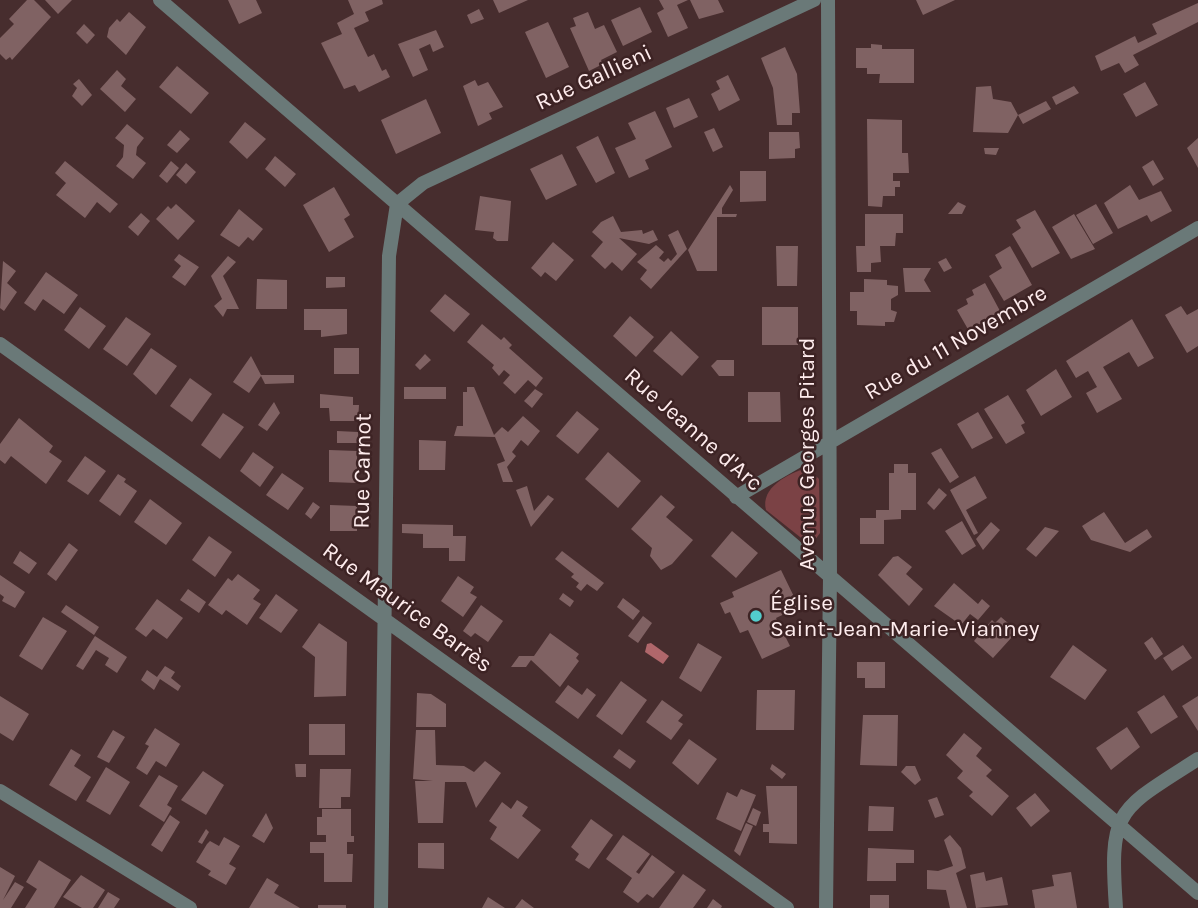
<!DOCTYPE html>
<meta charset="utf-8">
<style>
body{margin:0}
canvas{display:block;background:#472d2e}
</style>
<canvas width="1198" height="908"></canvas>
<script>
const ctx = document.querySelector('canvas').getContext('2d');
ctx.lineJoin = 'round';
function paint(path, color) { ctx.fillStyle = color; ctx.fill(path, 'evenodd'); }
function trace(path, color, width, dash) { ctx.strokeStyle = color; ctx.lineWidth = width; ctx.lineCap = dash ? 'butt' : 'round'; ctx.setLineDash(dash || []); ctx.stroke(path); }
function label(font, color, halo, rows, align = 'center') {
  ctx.font = font + ' Karla,sans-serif'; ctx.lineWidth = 5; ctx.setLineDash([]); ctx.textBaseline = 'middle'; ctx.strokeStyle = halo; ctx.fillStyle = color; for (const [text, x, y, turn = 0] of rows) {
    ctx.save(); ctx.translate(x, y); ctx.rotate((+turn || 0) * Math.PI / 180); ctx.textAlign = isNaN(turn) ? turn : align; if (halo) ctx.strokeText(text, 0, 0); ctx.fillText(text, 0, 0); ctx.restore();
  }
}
paint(new Path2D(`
 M808,468L819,479L820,533L815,540L805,541L766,510C760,488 788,473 808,468Z`), '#7b4245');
paint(new Path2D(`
 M651,643L669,656L663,664L645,652L647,644Z`), '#b0676b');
paint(new Path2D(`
 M27,0H34L51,17L12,60L10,57L6,60L0,54V38L14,24L9,19Z
 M45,0H72L58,14Z
 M228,0H256L262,13L239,24Z
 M348,0H382L383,4L365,12L369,21L354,28L368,57L374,54L382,71L386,69L390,77L359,92L355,85L344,89L321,43L342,34L337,23L354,14Z
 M493,0H528L499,13Z
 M659,0H688L677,5L688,28L668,37L657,13L664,9Z
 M690,0H718L724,12L699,19Z
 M916,0H955L923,15Z
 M1198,3V22L1133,55L1139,65L1125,73L1119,63L1101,71L1095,56L1135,36L1138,43L1157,34L1152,24Z
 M640,7L652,32L623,46L611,20Z
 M479,9L484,19L471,24L467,15Z
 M129,12L146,27L126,55L107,37L109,28L117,19L120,22Z
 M588,12L595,29L604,25L617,52L601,60L603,64L589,71L570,28L576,26L573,18Z
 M548,22L569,67L546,78L525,32Z
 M84,24L95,35L87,44L76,33Z
 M436,30L444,47L433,52L430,44L419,49L428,70L413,77L398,44Z
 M871,44L882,45V49H914V83H879L880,74H867V68H856V48H871Z
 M785,47L797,74L800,113H792V125H777L773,88L761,58Z
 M177,66L209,93L191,114L159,87Z
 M117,70L126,79L121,86L136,99L125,112L100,89Z
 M728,75L740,100L719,111L711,94L720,89L716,81Z
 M79,79L92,95L82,106L72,96L77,88L73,84Z
 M475,80L478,86L488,82L503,107L489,113L492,119L478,126L463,86Z
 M1145,82L1158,105L1136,117L1123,94Z
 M991,86L993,99L1011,102L1018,115L1008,133L973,132L976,87Z
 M1074,86L1079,93L1056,105L1052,97Z
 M689,98L698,117L674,128L666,108Z
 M426,99L441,133L396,154L381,120Z
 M1046,101L1051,109L1023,124L1018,115Z
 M655,111L672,147L645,160L649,169L629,178L615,148L636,139L628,123Z
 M867,119L902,120V153H908L909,173H893V181H900V187H895V196H883L882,207L868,206Z
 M245,122L266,139L247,159L229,142Z
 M127,124L144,138L137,147L136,155L146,163L133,179L116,166L123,157L124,145L115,138Z
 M714,128L723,147L713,152L704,132Z
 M180,130L190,139L177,153L167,145Z
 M769,132H799L800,148L795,149V158L769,159Z
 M598,136L615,173L596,183L576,147Z
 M1198,138V168L1187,148Z
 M984,148H999L996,155L985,154Z
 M562,154L577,185L546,200L530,169Z
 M275,156L296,174L285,187L265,169Z
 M1153,160L1164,179L1153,186L1142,167Z
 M65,161L118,204L110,213L97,202L85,218L56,195L66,183L55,173Z
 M171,161L179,168L167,183L159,176Z
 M186,163L196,172L186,184L176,175Z
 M740,171H766V201L740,202Z
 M730,185L733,190L722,208V214H737L736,217H717V271H697L688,250Z
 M1130,185L1139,200L1161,191L1172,211L1151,222L1147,215L1118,229L1104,203Z
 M334,187L350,215L344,219L354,237L329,252L303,205Z
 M480,196L511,201L508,241H497L493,238L494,232L475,230Z
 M958,202L966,206L962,214H948Z
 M176,204L195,221L178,240L156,219L168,206L171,209Z
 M1096,204L1113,233L1093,244L1076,215Z
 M239,209L263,229L253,241L248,237L239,247L220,235Z
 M1035,210L1060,253L1032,268L1012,234L1021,228L1016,220Z
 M141,213L150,221L138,236L128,227Z
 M865,214H903V233H896L895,246H880L881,262L871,263V272H857L856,246H865Z
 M1074,214L1095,249L1071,259L1052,227Z
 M613,216L621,232L642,230L643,234L653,230L658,240L649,244L619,238L637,254L622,271L612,262L605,269L591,256L603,242L592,232L601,222Z
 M678,230L687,249L651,289L640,279L647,270L637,262L656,245L664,252L659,258L664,262L668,258L671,261L677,254L668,235Z
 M553,242L574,260L556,281L545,272L541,277L531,268Z
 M776,246H798L797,286H777Z
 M1010,246L1032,285L1004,301L989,276L1002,268L995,255Z
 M179,254L199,267L185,286L172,277L181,266L174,260Z
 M228,256L236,262L223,276L239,309H227L223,317L214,306L222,299L211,276Z
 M946,258L952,268L944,272L938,262Z
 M3,261L16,271L7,283L17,292L4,311L0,308Z
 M903,268H931L924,280L931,292H905Z
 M46,272L78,295L64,314L43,299L35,311L24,303Z
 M326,277H345V287L326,288Z
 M257,279L287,280V309H256Z
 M864,279L887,280V285L898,286V295L891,299V310L897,312L894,322H885V326L857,325V311H850V292H864Z
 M985,283L1000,311L969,331L957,310L968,304L966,299L974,295L972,290Z
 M445,294L470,314L454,332L430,311Z
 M1181,306L1187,315L1198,309V346L1187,353L1165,315Z
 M80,307L106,326L89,349L64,330Z
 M762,307H798V345H762Z
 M304,309H347V334L321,337V330H304Z
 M630,316L654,337L636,357L613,336Z
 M126,317L151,334L127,366L103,349Z
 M1132,319L1154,358L1138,367L1129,352L1103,367L1122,399L1097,413L1086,393L1097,387L1088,371L1076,378L1066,361Z
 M482,324L501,340L504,337L512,345L509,348L543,378L536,387L528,380L515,394L503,383L510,375L504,370L499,376L492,368L494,365L467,342Z
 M671,331L699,357L682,376L653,351Z
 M151,348L177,366L156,395L133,374Z
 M334,348H359V374H334Z
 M425,354L431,360L420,370L415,365Z
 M251,356L261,375H294V383L265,384L261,376L249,393L233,382Z
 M717,360H734V376H719L711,366Z
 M1056,369L1072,397L1041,416L1026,390Z
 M190,378L212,394L192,422L170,406Z
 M404,387H446V399H404Z
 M467,387H474L494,435L502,427L508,432L523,416L540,431L528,446L521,440L512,452L516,456L507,467L513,482H503L497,464L505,461L495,437L454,436L457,426H463V392H467Z
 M535,389L543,394L532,408L524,401Z
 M748,392H780L781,422H748Z
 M320,394L353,397V405H359L358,421H330L329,408H320Z
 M1008,395L1025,423L1021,425L1025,433L1006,444L984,409Z
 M274,402L280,413L267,431L258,425Z
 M577,411L599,429L578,454L556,436Z
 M978,412L993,438L972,449L957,424Z
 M223,413L244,427L220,459L201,445Z
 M19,418L53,446L49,452L62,461L46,484L11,456L5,464L0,460V444Z
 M337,431L358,432V443H337Z
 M419,440L446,441L445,470H419Z
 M941,448L959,477L950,483L931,453Z
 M329,450L357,451V483L329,482Z
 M253,452L274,467L260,487L240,471Z
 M608,452L641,481L618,508L585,479Z
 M85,456L106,471L88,495L67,481Z
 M894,464H908V473H916V510H901V519L884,520V544H860V518H876V510H889V473H894Z
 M282,473L304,488L288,510L266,495Z
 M118,474L126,479L124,482L137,491L120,516L99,501Z
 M975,476L987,498L966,510L978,533L974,535L950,490Z
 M527,486L534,511L548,495L554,499L531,527L516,490Z
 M939,488L947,495L934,510L927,503Z
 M661,495L675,507L666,517L693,540L672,564L661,570L650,556L652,548L631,529Z
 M150,499L182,523L166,545L134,522Z
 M313,502L320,507L311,519L305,514Z
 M330,505L357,506V531H330Z
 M1104,512L1125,543L1147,529L1152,537L1130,552L1091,540L1082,526Z
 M962,521L976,546L962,555L945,531Z
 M991,522L1000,530L983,550L976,539Z
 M402,524L453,525V536H466L465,561H449V548H423V534L402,533Z
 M1045,527L1059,531L1036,557L1026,549Z
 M732,531L758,553L736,578L711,556Z
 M209,536L232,552L215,577L192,560Z
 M69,543L78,550L56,581L47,574Z
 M20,551L37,563L29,574L13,563Z
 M562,551L604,583L597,591L587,584L581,591L576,587L579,583L571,577L574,574L555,559Z
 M898,556L912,567L906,574L923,589L909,606L878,575L893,557Z
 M781,570L799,607L776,618L790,646L762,659L748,630L740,633L730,612L725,614L720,603L734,597L732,592Z
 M238,574L260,590L253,599L261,604L247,625L226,610L222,615L208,605L228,578L232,581Z
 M0,575L25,592L15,608L2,601L4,597L0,594Z
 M458,576L474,587L470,593L477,597L463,617L441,601Z
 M954,583L978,604L982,599L990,606L978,620L970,614L961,625L934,606Z
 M188,589L206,602L199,613L180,600Z
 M563,593L574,601L570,607L559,599Z
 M276,594L298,610L281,633L259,618Z
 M623,598L640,611L633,620L617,607Z
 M157,599L183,618L167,639L153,629L146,637L135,629Z
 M66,605L99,627L94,635L61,612Z
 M481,605L503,621L488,642L475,633L471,637L463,631Z
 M643,616L652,623L638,643L628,636Z
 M43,617L67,631L42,670L19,656Z
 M1001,617L1015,629L1010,635L1012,637L993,658L974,641L992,620L995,623Z
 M319,623L347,642L346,696L314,697L315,657L302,647Z
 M550,633L579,654L576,658L579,661L560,687L531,660L526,667H511L519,656H534Z
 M95,636L127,657L117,673L105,665L109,658L96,650L83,670L76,666Z
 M1152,637L1163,654L1155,660L1144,643Z
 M698,643L722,657L701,692L679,678Z
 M1073,645L1107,670L1085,700L1050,677Z
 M1183,645L1192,658L1172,671L1163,658Z
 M857,662H885V688H865V678H857Z
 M165,666L175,672L171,678L181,686L178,691L160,679L154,690L141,680L147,670L157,677Z
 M621,681L647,700L622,735L596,716Z
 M568,685L582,695L587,688L596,695L578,719L555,702Z
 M757,690H795L794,730H756Z
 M417,693L431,694L446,704V727H416Z
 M1164,695L1178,717L1151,734L1137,712Z
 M0,696L29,714L13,741L0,733Z
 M1198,696V731L1182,706Z
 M662,700L683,715L678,721L683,724L671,740L646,722Z
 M863,715H898L897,766L860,765Z
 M309,724H345V755H309Z
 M1127,727L1140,747L1111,770L1096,748Z
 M155,728L180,744L166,767L156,761L147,775L136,768L149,746L145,744Z
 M113,730L125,737L109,763L97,757Z
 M416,730H435L436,765L464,766L474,772L485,761L501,773L476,808L466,782H445L443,823H418L415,781H433L413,779Z
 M964,733L982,748L976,756L992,770L986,776L1009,796L992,816L969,796L973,792L957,778L963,771L946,755Z
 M689,739L717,759L698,785L672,763Z
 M71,749L81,755L74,766L91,777L76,801L49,785Z
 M619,749L636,761L630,769L613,757Z
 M295,764H306V777H296Z
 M772,764L786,774L782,779L770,769Z
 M906,766H915L921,780L915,785L901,772Z
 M106,767L130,782L110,815L86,801Z
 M320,769H351L350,797H341V808H319Z
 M203,771L224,785L206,815L181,800Z
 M159,775L178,786L167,805L172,808L164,822L139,806Z
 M766,786H797V844L769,843V832H763V824H769Z
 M741,789L756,795L741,831L716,819L727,792L737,797Z
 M1035,793L1050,811L1031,827L1016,808Z
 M937,797L944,815L935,818L928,800Z
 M517,800L528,807L522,816L541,830L518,859L490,839L497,827L489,821L502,802L511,809Z
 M869,806L894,807L893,831H868Z
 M753,808L761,812L756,826L747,822Z
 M322,809H351V836H354V842H347V854H353L352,882H324V853H310V842H326V835H317V817H322Z
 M266,813L273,828L264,843L252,836Z
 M170,815L180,822L162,852L151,845Z
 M591,819L613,835L589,869L575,860L579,854L571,847Z
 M746,823L753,826L740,856L734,851Z
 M206,829L209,832L202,844L198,842Z
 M623,835L650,854L636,872L639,874L652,855L675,872L653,898L647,894L638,903L623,892L632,878L606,859Z
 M950,835L961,848L966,868L956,873L967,908H950L946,890L927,889V870L938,871L953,866L944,840Z
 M224,837L240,846L229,864L236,868L226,885L208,875L211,871L196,862L207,844L210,841L219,846Z
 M418,843H444V869L418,868Z
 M868,848L914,850V863H896V881H867Z
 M39,860L71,880L54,908H25L37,889L26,882Z
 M0,867L15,876L3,900L15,882L24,887L11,908H0Z
 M984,872L986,881L1002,877L1008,905L976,908L970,875Z
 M1071,872L1077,908H1035L1032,890L1054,886L1052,875Z
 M683,874L706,890L693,908H659Z
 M81,875L105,890L93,908H82L63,897Z
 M267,878L279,885L274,893L300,908H249Z
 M108,892L120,899L114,908H98Z
 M870,895H889V908H870Z
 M488,897L505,908H482Z
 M522,899L534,908H515Z
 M713,899L722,906L721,908H707Z
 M318,905H346V908H318Z`), '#806263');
trace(new Path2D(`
 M160,0L1198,893
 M0,344L787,908
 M736,497L1198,228
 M0,791L190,908
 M381,908L389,256L397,204L423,183L814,0
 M826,908L830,578L828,0
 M1116,908C1109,808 1117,811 1198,759`), '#6a7978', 14);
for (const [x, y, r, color] of [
 [756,616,7,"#52cdcc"]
]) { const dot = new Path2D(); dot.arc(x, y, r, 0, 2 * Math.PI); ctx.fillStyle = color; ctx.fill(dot); trace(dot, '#3d2324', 2.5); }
label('23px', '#feeced', '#3d2324', [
 ["Rue Gallieni",594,78,-25],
 ["Rue du 11 Novembre",956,343,-30],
 ["Rue Jeanne d'Arc",693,430,41],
 ["Avenue Georges Pitard",807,454,-90],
 ["Rue Carnot",363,471,-89],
 ["Rue Maurice Barrès",407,608,36]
]);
label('23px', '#feeced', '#3d2324', [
 ["Église",770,603],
 ["Saint-Jean-Marie-Vianney",770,629]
], 'left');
</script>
